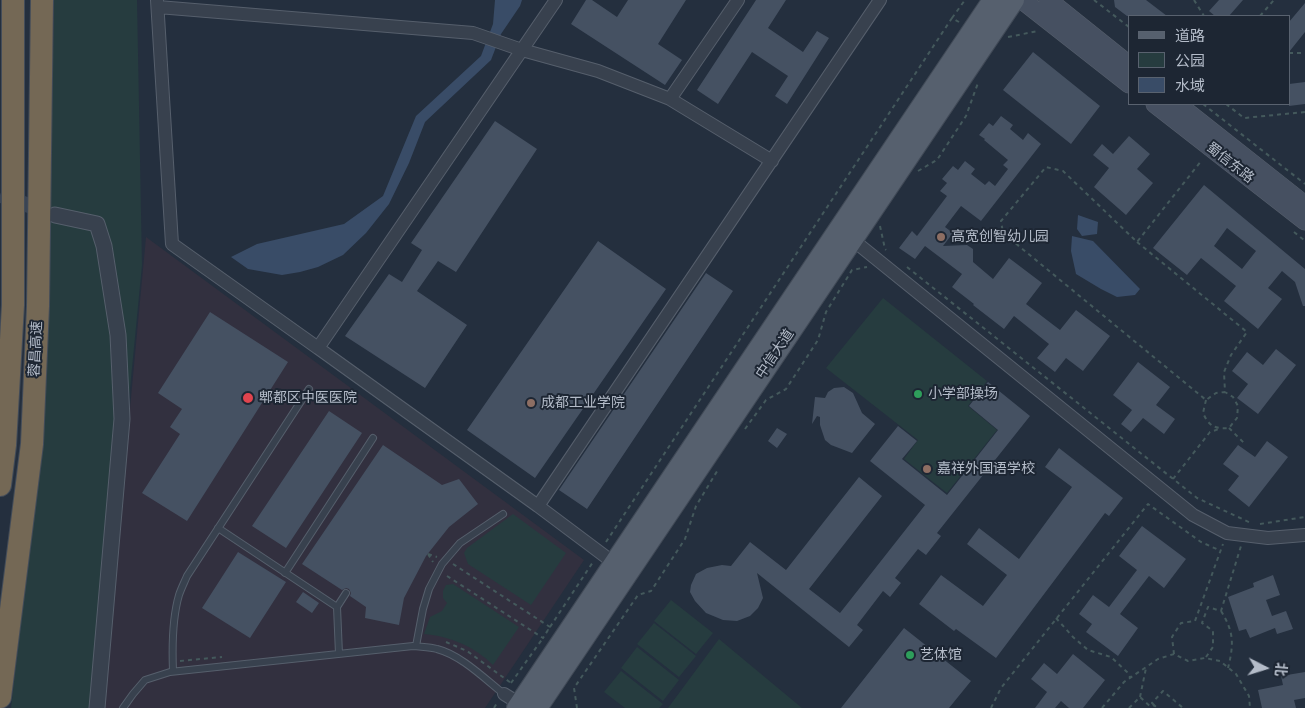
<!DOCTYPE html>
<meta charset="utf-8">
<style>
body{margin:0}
#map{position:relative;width:1305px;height:708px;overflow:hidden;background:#242f3e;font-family:Rubik,"Noto Sans SC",sans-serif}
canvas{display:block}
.legend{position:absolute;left:1128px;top:15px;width:162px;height:90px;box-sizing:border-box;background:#1d2633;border:1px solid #59626f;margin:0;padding:6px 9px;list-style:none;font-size:15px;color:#b4bcc9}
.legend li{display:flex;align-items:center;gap:10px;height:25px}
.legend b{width:25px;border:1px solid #59626f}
.north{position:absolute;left:1240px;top:643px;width:50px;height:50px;-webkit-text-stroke:4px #1d2633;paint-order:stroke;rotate:95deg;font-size:14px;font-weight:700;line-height:20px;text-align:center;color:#b4bcc9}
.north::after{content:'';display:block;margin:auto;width:18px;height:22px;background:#b4bcc9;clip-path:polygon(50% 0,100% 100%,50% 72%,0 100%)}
</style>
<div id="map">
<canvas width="1305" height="708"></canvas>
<ul class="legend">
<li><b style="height:6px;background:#56606e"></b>道路</li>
<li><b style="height:14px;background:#263c3f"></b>公园</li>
<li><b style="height:14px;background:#394c67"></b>水域</li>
</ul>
<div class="north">北</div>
</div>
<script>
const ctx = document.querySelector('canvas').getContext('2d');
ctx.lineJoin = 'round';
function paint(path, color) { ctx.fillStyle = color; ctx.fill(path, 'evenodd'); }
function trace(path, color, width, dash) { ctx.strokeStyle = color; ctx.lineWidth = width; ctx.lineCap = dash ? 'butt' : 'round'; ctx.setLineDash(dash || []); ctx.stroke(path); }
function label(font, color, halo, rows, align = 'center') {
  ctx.font = font + ' Rubik,"Noto Sans SC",sans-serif'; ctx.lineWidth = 4; ctx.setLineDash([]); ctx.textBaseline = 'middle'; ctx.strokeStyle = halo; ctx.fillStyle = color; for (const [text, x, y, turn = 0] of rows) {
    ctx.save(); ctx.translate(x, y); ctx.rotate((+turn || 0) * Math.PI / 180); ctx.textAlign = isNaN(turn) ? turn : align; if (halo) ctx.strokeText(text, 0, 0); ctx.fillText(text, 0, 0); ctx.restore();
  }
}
paint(new Path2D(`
 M146,237L584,560L485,708H102Z`), '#32303f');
paint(new Path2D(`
 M54,0H137L142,265L99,708H11L35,496L50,224Z
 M883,298L987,381L968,406L997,430L947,493L904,459L918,440L826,368Z
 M513,514L566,553L531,605L468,564L464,553L467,548Z
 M453,584L519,627L493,665C475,647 450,636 424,634L430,617L442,611L447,603L443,598V591L446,585Z
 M671,600L713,633L696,654L654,621Z
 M654,623L696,656L679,677L637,644Z
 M719,639L802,708H668Z
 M637,647L679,680L663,701L621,668Z
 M621,671L663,704L659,708H625L604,692Z`), '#263c3f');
paint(new Path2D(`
 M495,0H522L520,6L501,34L491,60L425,122L409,163L389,204L366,233L343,255L318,267L300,272L282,275L248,269L231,257L257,244L344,224L383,196L416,116L481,56L493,24Z
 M1078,215L1098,222L1097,234L1082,236L1077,229Z
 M1072,236L1093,241L1140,289L1135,295L1117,297L1101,289L1076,274L1071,251Z`), '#394c67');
paint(new Path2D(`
 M586,0H592L617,17L628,0H686L658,44L682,60L665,85L571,24Z
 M756,0H786L768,28L803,52L817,31L829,38L787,104L775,96L788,76L752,52L718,104L697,90Z
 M1114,0H1146L1167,16H1127L1115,7Z
 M1219,0H1243L1229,16H1215L1209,11Z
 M1305,3V32L1289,52V22Z
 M1033,52L1100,106L1071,144L1003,90Z
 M1305,82V104L1289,106V84Z
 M1001,116L1013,125L1010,129L1023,140L1028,133L1041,144L981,221L961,206L945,227L953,233L943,246L967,245L973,249V262L993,279L1009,258L1042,283L1026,304L1060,330L1076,310L1110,336L1083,371L1066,358L1055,372L1037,358L1049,344L1014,316L1004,329L973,305L974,304L952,287L962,274L925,246L915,259L899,248L912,231L917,236L947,196L940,191L947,183L942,179L953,166L958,170L965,161L975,169L971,174L985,185L989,181L995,186L1008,169L1003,165L1008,160L984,140L985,139L979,135L989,123L993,126Z
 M495,121L537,149L456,272L438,261L417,291L467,325L425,388L345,336L389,274L402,282L422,250L411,243Z
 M1129,136L1150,154L1137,169L1153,183L1126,215L1094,187L1109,168L1093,155L1102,144L1113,154Z
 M1204,185L1305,269V306H1303L1295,282L1282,271L1268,288L1282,299L1258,329L1224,301L1236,286L1201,258L1187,275L1153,248ZM1227,228L1256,251L1242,269L1214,246Z
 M598,241L666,289L535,478L467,430Z
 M706,273L733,291L587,509L559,490Z
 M210,312L288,362L187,521L142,493L180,434L170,427L182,409L158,393Z
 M1276,349L1296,365L1258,414L1237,398L1248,384L1232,371L1247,352L1263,365Z
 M1138,362L1170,387L1156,405L1175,419L1164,434L1143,418L1131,432L1121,424L1132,410L1113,395Z
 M988,382L1030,416L937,533L941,536L926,555L918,549L895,578L901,583L890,597L883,591L857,625L863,630L849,647L757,573L763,598L758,608L750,616L737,621L723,620L706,613L695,601L690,592L691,585L696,574L707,568L722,565L731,566L750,542L786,570L859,477L882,496L809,589L840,613L925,505L870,461L898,426L917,441L902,459L947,495L998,430L969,406Z
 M844,387L853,393L862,413L875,424L852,453L831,445L825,440L820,425V417L817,416L812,424L815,397L825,398L828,392L834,388Z
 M329,411L362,433L286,548L252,526Z
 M777,428L787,434L777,448L768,441Z
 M1267,441L1288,457L1249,507L1228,490L1239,476L1223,464L1238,445L1255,457Z
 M383,445L442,485L459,479L478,504L449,527L426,556L404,598L399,625L365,618L366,607L350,596L351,593L349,589L346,588L342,590L302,564Z
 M1059,448L1123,498L1109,516L1105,513L996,658L956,629L954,631L919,604L941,575L983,606L1007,575L967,544L979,528L1019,559L1072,487L1045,467Z
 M1142,526L1186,559L1164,588L1149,576L1120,614L1138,628L1118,656L1086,632L1092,624L1079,614L1093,595L1109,607L1137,570L1119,556Z
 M238,552L286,582L250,638L202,608Z
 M1273,575L1280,595L1266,600L1272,616L1286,611L1293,629L1277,634L1275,628L1250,638L1246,629L1239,631L1228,597L1254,587L1253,583Z
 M303,592L319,603L312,613L296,602Z
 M904,628L971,681L949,708H841Z
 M1073,654L1105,680L1083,708H1069L1061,701L1055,708H1035L1047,692L1031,679L1044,663L1057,674Z
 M1305,672V698L1294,700L1296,708H1262L1258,690L1283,685L1281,676Z`), '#455162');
trace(new Path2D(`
 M0,195L47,212`), '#3a4453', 15, [15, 8]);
const service = new Path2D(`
 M218,528L337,607
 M285,573L373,438
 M416,646L423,609L429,589L442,564L460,543L503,514
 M339,654L337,607L346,593
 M173,671C172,646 172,619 179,595C181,589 184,583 187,576L309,389
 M123,708L133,694L145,680L170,672L413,646C421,647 430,647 437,649C461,655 485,679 504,694`);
const minor = new Path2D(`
 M157,0L172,244L318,348
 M158,7L473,33L522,50L598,71L670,99L738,0
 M670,99L772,161
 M853,240L1193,515L1227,533L1268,538L1305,535
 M538,506L318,348L556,0
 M614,563L538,506L880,0
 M504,694L525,707`);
const tertiary = new Path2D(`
 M55,215L97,224L104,246L118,335L122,419L97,708`);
const secondary = new Path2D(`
 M1022,0L1129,84
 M1048,0L1129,65
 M1155,104L1305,221
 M1177,104L1305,205`);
const primary = new Path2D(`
 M517,708L993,0
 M537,708L1014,0`);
const motorway = new Path2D(`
 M0,485L5,445L13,305V0
 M0,697L32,444L38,306L42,0`);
trace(service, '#565f6c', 8);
trace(minor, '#565f6c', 14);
trace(tertiary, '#565f6c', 17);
trace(secondary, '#565f6c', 19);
trace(primary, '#414a57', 22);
trace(motorway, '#434c59', 24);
trace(new Path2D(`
 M1094,0L1129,27
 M1194,0L1204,16
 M1260,16L1274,0
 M952,18L965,0
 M1008,37L1038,31
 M1289,53H1305
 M1203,104L1305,184
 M1226,104L1244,118L1305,112
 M918,171L937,160L966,116L978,83
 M880,226L885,249L886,250
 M1294,232L1305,241
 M1137,242L1247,332L1231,355L1224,372L1225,392L1216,393L1206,400L1003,233L1001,221L1046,167L1063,171L1137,242L1202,160
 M907,267L1197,498L1251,523
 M1206,400L1203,413C1209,426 1214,429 1229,428L1237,418L1238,406L1233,397L1225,392
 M1229,428L1245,444
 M745,429L766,400L786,389L818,340L826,312L852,270L867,267
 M1173,479L1210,432L1219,429
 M1260,524L1305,517
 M606,542L952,18L959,22
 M428,554L433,562
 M428,554L437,557
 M453,564L550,627L548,630
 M447,576L543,638L548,630L549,632
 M1221,611C1234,632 1234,644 1228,668
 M1056,618L1073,637L1088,650L1111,657L1127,672L1130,677
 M550,627L593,562
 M446,642L467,651L511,683
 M1174,654L1172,637L1181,623L1195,621L1223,544
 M1206,657L1213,647V631L1202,623L1208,607L1221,611L1241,546
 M180,661L222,657
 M511,683L543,638
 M1140,697L1146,668
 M1154,705L1152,703L1163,691L1183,708
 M1153,706L1154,705L1157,708
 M494,708L497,703
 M577,708L574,688L638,595L651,591L685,539L696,506L719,468
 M991,708L1001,688L1148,504L1201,542L1221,551
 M1102,708L1124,682L1158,659L1174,654L1188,661L1205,658L1220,661L1236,674L1249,696L1250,708
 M1129,708L1140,697L1152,708`), '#44595c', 2, [4, 4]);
trace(service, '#38414e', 6);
trace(minor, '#38414e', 12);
trace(tertiary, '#38414e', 15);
trace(secondary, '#465061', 18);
trace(primary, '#56606e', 20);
trace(motorway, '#746855', 22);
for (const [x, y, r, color] of [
 [941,237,5,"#8d6e63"],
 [918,394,5,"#2e9e5b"],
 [248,398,6,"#e0444e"],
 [531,403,5,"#8d6e63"],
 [927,469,5,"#8d6e63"],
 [910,655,5,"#2e9e5b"]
]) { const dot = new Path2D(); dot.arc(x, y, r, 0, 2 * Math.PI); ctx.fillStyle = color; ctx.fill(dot); trace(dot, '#1d2633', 2); }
label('14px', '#b4bcc9', '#1d2633', [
 ["蜀信东路",1230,163,38],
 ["蓉昌高速",36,349,-87],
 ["中信大道",775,354,-56]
]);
label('14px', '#b4bcc9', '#1d2633', [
 ["高宽创智幼儿园",951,237],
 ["小学部操场",928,394],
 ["郫都区中医医院",259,398],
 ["成都工业学院",541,403],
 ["嘉祥外国语学校",937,469],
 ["艺体馆",920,655]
], 'left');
</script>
